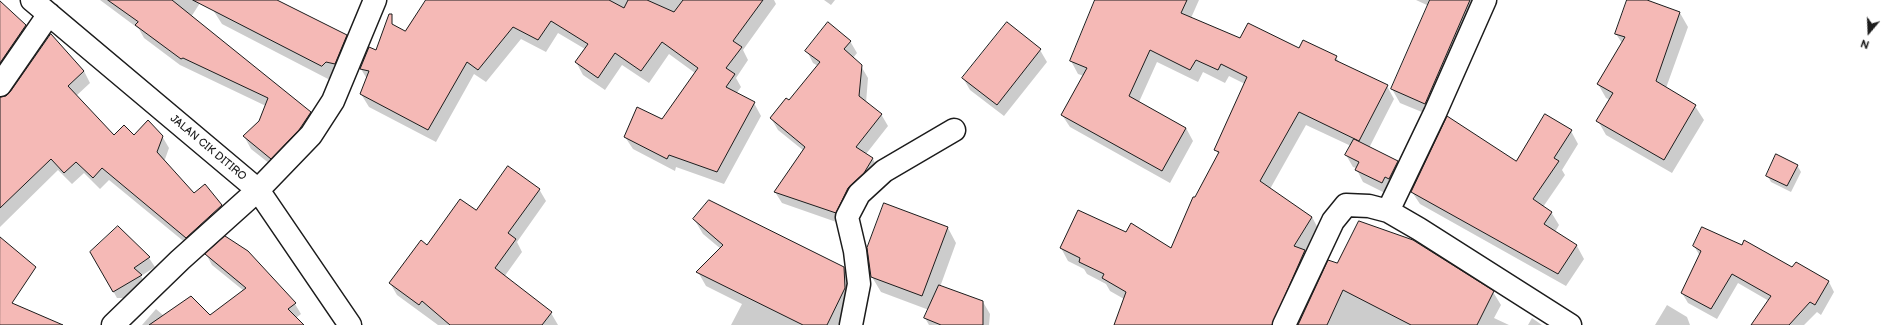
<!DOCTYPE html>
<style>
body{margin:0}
#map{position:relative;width:1901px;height:325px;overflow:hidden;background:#fff;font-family:"Balsamiq Sans",sans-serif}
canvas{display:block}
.north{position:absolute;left:1849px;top:12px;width:40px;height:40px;-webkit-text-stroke:3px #fff;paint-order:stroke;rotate:199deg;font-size:11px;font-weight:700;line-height:16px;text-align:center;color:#1c1c1c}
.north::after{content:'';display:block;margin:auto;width:14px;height:18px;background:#1c1c1c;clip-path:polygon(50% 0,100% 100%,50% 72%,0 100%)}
</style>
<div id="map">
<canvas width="1901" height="325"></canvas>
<div class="north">N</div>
</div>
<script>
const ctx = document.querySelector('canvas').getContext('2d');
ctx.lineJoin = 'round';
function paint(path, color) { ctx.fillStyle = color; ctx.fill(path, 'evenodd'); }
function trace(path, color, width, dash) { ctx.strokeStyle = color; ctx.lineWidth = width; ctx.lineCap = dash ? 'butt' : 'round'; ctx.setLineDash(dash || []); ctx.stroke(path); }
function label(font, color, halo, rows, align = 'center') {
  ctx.font = font + ' "Balsamiq Sans",sans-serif'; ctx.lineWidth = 3.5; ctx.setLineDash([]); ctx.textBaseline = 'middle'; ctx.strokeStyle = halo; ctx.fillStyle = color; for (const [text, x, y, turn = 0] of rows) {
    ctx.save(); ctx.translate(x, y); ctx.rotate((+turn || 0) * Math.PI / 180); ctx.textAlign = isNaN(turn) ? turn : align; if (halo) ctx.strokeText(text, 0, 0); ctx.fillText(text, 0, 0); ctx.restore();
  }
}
paint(new Path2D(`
 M100,0H198L200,3L191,17L310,112L318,125L279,171L251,149L244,136L260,122L266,106L180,65L144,38L139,29Z
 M218,0H273L346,36L354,51L330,80L222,24L213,10Z
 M427,0H774L776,4L743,50L748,60L736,78L741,87L736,94L754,103L761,116L724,184L676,167L675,171L633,149L625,137L662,120L695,73L669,54L649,83L622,65L605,90L583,75L576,62L585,49L558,33L546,52L521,39L486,82L474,74L436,142L369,107L361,94L367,79L361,69L377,51L405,32Z
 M824,0H835L831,5Z
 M1136,0H1199L1191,18L1241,39L1336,57L1340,64L1387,86L1394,99L1369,148L1397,162L1404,174L1389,195L1363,182L1356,168L1353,167L1346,155L1351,146L1306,125L1270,189L1312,217L1319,230L1305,252L1312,264L1283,325H1115L1124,299L1110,291L1106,284L1087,274L1084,269L1068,261L1061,248L1126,234L1171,249L1195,199L1219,155L1216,150L1245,84L1229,76L1225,83L1203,72L1198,82L1157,62L1139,102L1186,128L1193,141L1170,183L1070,127L1062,115L1084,76L1078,74L1071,61Z
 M1416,0H1484L1434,117L1400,103L1392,89L1429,6Z
 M1628,0H1644L1680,13L1688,27L1666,88L1695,106L1704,120L1672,173L1606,135L1598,121L1610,100L1606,98L1598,84L1622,43L1616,34Z
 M0,16L25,26L32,38L0,85Z
 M51,35L84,71L90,83L76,96L114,136H162L169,148L164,162L194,194L221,206L228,218L193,249L109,180L100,189L84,173L72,184L58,170L0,227V98L6,97L11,93Z
 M850,41L857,53L853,58L861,66L868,78L866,103L881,114L888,126L866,154L873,159L879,171L842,224L782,203L775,192L804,151L778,130L771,118L789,101L818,66L813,63L807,51Z
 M1040,50L1047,62L1004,116L970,90L963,78Z
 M1571,131L1578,144L1562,170L1565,175L1543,207L1551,212L1559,225L1555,232L1577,246L1584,259L1566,286L1420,204L1412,192L1516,163Z
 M1797,165L1801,172L1791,192L1771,182L1767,175Z
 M539,189L546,201L517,242L522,252L504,277L551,313L558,325H438L397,295L390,283L427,246L476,211Z
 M694,219L844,268L852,283L842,325H731L742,304L706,286L698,272L721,249L703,234Z
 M948,228L956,243L940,287L983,302L990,314L989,325H929L925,318L929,310L881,292L872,277Z
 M1694,246L1793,269L1796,263L1829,282L1834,292L1821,315L1817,312L1804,325H1757L1769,301L1738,283L1717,319L1688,303L1682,293L1700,256Z
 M91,252L149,258L155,267L141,276L146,285L125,298H117Z
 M206,254L295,304L301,314L296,318L303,325H142L156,309L164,316H210L244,291L212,265Z
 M1337,265L1493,292L1501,305L1494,318L1509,325H1299Z
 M1667,305L1687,317L1690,325H1655Z
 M1532,318L1542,325H1528Z`), '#0003');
const building = new Path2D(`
 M108,0H172L311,112L299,130L271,159L243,136L259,121L268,98L183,58L181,59L135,25L138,22Z
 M193,0H277L347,35L335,64L326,62L322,66Z
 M426,0H609L624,8L628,0H647L674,12L683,0H763L733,41L742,47L726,68L735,74L726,87L755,102L717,172L669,155L667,159L624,137L637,107L662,119L698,68L662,42L641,71L615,53L598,78L575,62L588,44L551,21L538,40L513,27L478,70L467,62L428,130L360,94L369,71L360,69L369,47L376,50L389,14H392V24L405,31Z
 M1095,0H1187L1181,13L1240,38L1248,23L1299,48L1303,40L1337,56L1335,60L1388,85L1359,141L1299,112L1260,181L1312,217L1294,246L1305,250L1272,325H1114L1126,292L1102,278L1104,274L1079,262L1080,258L1060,248L1078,210L1126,232L1131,223L1171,248L1193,197H1195L1219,152L1214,150L1247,77L1221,64L1218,70L1196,60L1190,70L1150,50L1129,96L1186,128L1162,171L1061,115L1087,68L1070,61Z
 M1430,0H1470L1425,104L1391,89Z
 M1627,0H1647L1680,12L1656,81L1696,105L1664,160L1596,121L1613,93L1597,84L1625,37L1615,34Z
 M0,1L26,25L0,63Z
 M828,22L851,41L844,49L862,65L859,96L882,114L856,147L873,158L864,173L848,188L836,213L774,192L805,147L770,118L786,98L789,100L820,62L805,51Z
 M1007,22L1041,49L997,105L962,78Z
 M51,34L84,71L68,86L114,135L124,125L134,135L148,120L163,136L157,152L194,193L205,184L222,205L186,238L102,168L93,178L76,162L64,173L51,159L0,208V97L6,96L10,92Z
 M1545,114L1572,130L1554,158L1559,161L1533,199L1552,212L1544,224L1577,245L1558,274L1411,192L1447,116L1516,161Z
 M1354,139L1398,161L1389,179L1385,177L1382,183L1355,170L1359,162L1345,155Z
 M1776,154L1798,165L1787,186L1766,176Z
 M508,166L540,189L508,233L516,239L495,268L552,312L542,325H450L422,301L419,305L389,283L421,240L427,245L460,199L476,210Z
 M709,200L844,267L845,288L827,325H803L696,272L723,245L693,219Z
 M884,203L948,227L922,296L871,277L867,248Z
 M1359,221L1413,240L1494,291L1477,325H1411L1343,290L1327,325H1298L1328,260L1337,263Z
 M118,226L150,257L134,268L142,275L113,292L90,252Z
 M1702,227L1742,245L1744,240L1792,267L1796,262L1829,281L1815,305L1810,302L1789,325H1751L1771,296L1732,274L1711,309L1681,293L1701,251L1693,246Z
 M225,236L248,251L296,303L288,309L304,325H149L191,296L210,315L246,288L205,254Z
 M0,237L36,267L12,303L63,325H0Z
 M939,285L983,301V325H941L924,318Z`);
paint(building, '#f5b9b6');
trace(building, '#1c1c1c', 1);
const minor = new Path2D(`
 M32,0L258,190L350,325
 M0,85L49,14
 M1388,211L1435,113L1485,0
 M113,325L180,260L258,190L311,135L333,101L375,0
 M851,325L859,284L855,251L847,217L859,194L884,171L954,130
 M1284,325L1333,221L1346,205L1369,206L1388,211L1419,229L1570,325`);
trace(minor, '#1c1c1c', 25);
trace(minor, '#fff', 22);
label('11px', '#1c1c1c', '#fff', [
 ["JALAN CIK DITIRO",208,148,40]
]);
</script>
